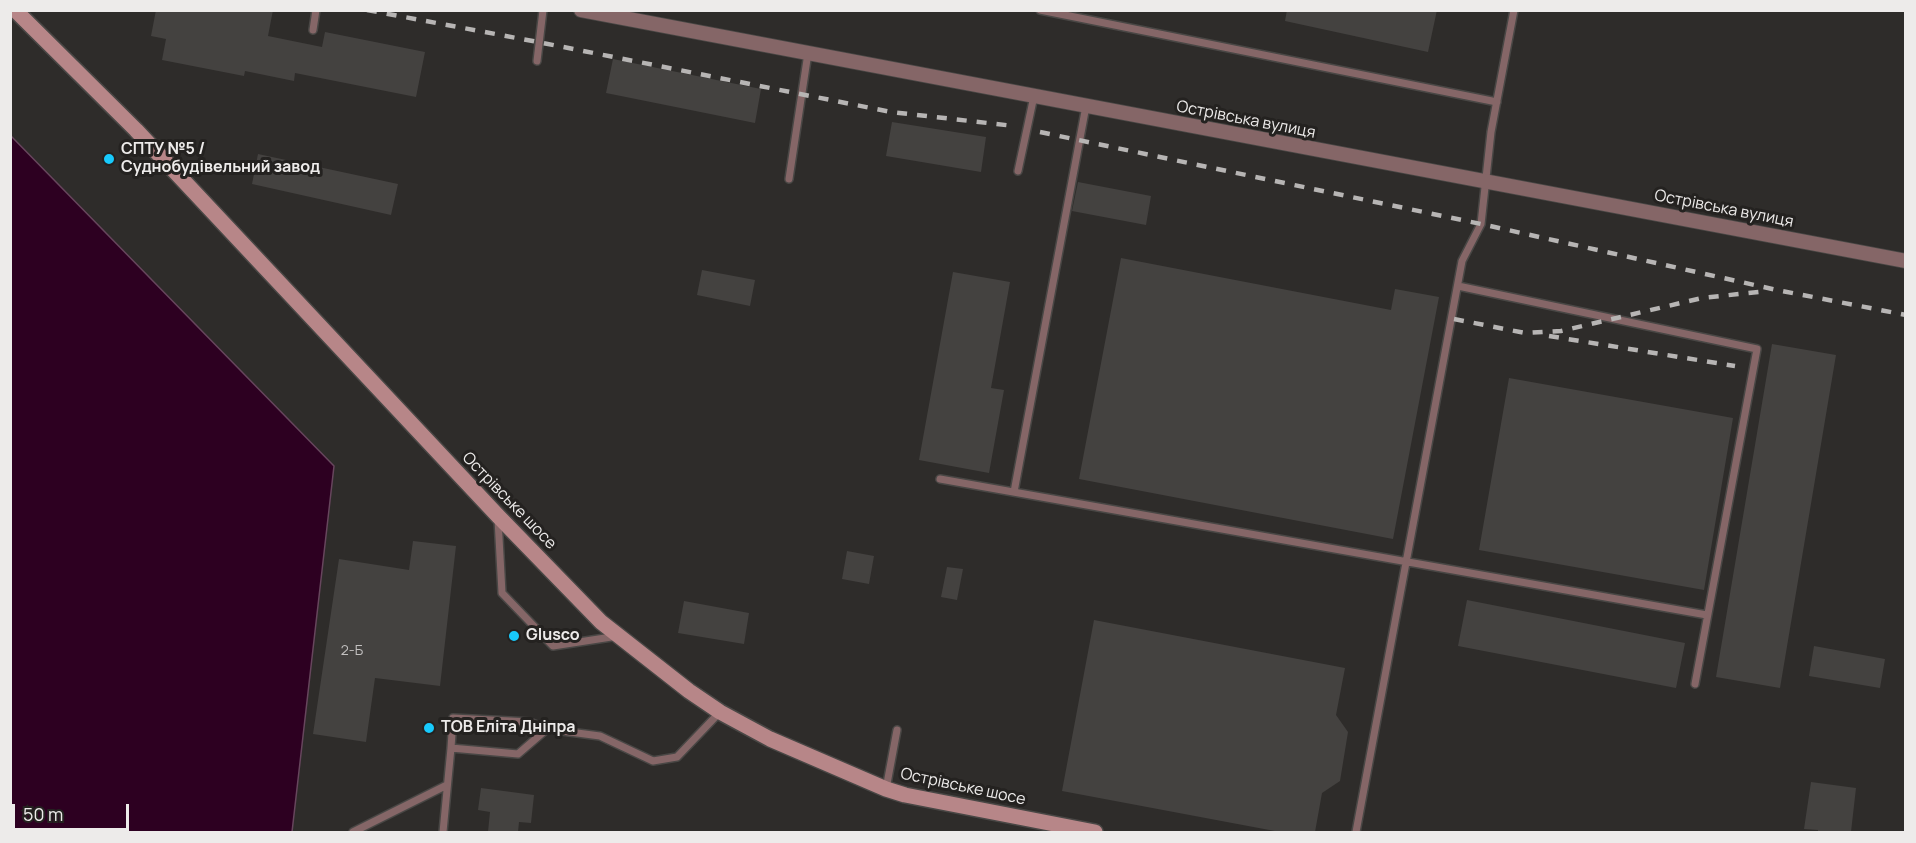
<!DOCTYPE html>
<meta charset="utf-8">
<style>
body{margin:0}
#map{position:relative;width:1916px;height:843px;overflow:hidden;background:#2e2c2a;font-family:Manrope,sans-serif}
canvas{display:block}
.frame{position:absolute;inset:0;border:12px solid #edebea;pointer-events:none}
.scale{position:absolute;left:12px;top:804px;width:117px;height:27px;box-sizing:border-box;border:3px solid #edebea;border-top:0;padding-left:8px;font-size:18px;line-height:21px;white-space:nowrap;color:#edebea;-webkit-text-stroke:4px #242220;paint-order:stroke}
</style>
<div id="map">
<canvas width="1916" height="843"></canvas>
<div class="frame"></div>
<div class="scale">50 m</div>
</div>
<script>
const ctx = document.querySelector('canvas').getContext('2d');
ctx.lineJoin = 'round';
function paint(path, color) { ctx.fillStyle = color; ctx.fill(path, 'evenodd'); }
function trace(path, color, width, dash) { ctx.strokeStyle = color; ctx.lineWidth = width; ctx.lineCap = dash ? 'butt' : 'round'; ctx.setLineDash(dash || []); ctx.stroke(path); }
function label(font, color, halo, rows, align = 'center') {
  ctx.font = font + ' Manrope,sans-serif'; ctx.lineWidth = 6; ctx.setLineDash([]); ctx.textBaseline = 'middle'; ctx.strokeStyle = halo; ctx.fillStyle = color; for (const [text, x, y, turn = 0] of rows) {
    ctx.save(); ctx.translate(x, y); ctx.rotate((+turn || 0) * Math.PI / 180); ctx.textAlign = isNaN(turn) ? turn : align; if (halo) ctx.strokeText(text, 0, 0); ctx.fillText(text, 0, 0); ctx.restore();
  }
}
const water = new Path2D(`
 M11,136L334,466L292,832H11Z`);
paint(water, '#2d0021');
trace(water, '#67465d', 1.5);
paint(new Path2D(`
 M156,10H273L268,36L322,47L325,32L425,52L416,97L295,73L294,81L245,71L244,76L162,60L166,39L151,36Z
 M1287,10H1437L1428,52L1285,21Z
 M613,59L761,89L755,123L606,93Z
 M892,122L986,137L981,172L886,156Z
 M258,154L398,184L391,215L252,184Z
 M1078,182L1151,196L1146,225L1072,211Z
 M1121,258L1391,310L1395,289L1439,297L1393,539L1079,479Z
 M702,270L755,280L750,306L697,295Z
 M953,272L1010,282L991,388L1004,390L989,473L919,460Z
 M1772,344L1836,355L1780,688L1716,677Z
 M1509,378L1733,418L1704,590L1479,550Z
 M413,541L456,546L440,686L375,678L366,742L313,734L339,559L409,570Z
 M847,551L874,556L869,584L842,579Z
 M947,567L963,569L957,600L941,597Z
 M1467,600L1685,643L1676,688L1458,646Z
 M684,601L749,613L744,644L678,633Z
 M1094,620L1345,668L1336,715L1348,732L1340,781L1322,793L1315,832H1280L1062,791Z
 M1814,646L1885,659L1880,688L1809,676Z
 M1811,782L1856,788L1851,832H1818V830L1804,829Z
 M481,788L534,795L531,823L519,822L518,832H488L490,812L478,810Z`), '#444240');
const lane = new Path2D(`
 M1040,10L1497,102
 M313,30L316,10
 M537,61L543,10
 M1018,171L1034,96
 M789,179L808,53
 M1458,286L1757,349L1695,684
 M940,479L1707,615
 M1014,492L1086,106
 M498,519L502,593L553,646L618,636
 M451,748L453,718L530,722L547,729L600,736L653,761L677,757L720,712
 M886,789L897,730
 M353,832L447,785
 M443,832L451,748L518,754L547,729
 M1356,832L1462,261L1481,224L1491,132L1514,10`);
const street = new Path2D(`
 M581,10C1023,94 1465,175 1906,261`);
const secondary = new Path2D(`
 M15,10L136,130L498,516L601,622L689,691L720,712L770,739L886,789L905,795L1095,832`);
trace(lane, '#494745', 10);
trace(street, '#494745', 16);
trace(secondary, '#494745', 18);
trace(lane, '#856667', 7);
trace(street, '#856667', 14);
trace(secondary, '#b78688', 15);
trace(new Path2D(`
 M367,10L538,42L891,112L1014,126
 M1040,132L1481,224L1777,290L1906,315
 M1454,319L1525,333L1561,331L1702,298L1767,291
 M1549,336L1735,366`), '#b7b5b4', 4.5, [10, 10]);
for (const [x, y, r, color] of [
 [109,159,6,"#18cafc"],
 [514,636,6,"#18cafc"],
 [429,728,6,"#18cafc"]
]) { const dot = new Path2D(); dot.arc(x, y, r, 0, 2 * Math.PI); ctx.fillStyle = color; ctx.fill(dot); trace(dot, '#242220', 2); }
label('14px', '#c3c1c0', null, [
 ["2-Б",352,651]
]);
label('16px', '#edebea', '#242220', [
 ["Острівська вулиця",1246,120,11],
 ["Острівська вулиця",1724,209,11],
 ["Острівське шосе",509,501,46],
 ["Острівське шосе",963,787,12]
]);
label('bold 16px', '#edebea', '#242220', [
 ["СПТУ №5 /",121,150],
 ["Суднобудівельний завод",121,168],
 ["Glusco",526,636],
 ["ТОВ Еліта Дніпра",441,728]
], 'left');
</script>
